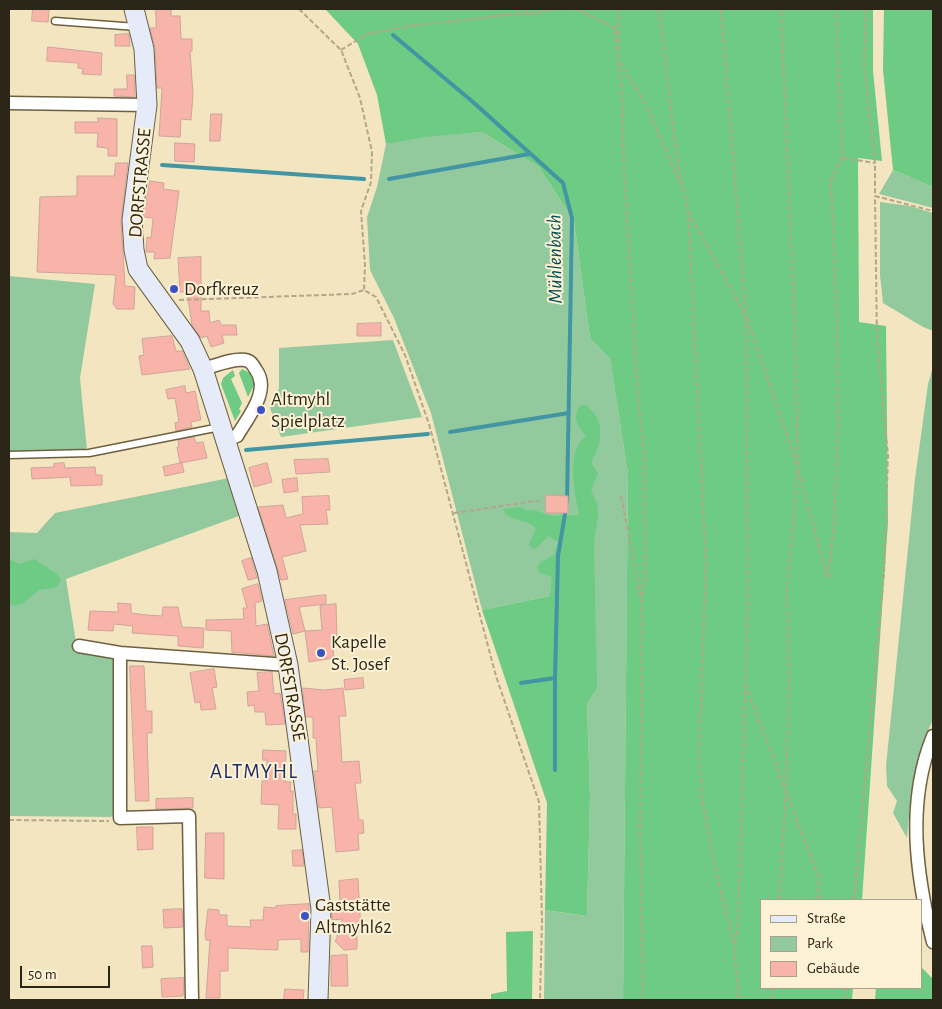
<!DOCTYPE html>
<meta charset="utf-8">
<style>
body{margin:0}
#map{position:relative;width:942px;height:1009px;overflow:hidden;background:#f3e5c0;font-family:"Alegreya Sans",sans-serif}
canvas{display:block}
.frame{position:absolute;inset:0;border:10px solid #2c2618;pointer-events:none}
.legend{position:absolute;left:760px;top:899px;width:162px;height:90px;box-sizing:border-box;background:#fdf2d5;border:1px solid #a9a089;margin:0;padding:6px 9px;list-style:none;font-size:15px;color:#2c2618}
.legend li{display:flex;align-items:center;gap:10px;height:25px}
.legend b{width:25px;border:1px solid #a9a089}
.scale{position:absolute;left:20px;top:966px;width:90px;height:22px;box-sizing:border-box;border:2px solid #2c2618;border-top:0;padding-left:6px;font-size:15px;line-height:18px;white-space:nowrap;color:#2c2618;-webkit-text-stroke:4px #fdf2d5;paint-order:stroke}
</style>
<div id="map">
<canvas width="942" height="1009"></canvas>
<div class="frame"></div>
<ul class="legend">
<li><b style="height:6px;background:#e6ebfa"></b>Straße</li>
<li><b style="height:14px;background:#93ca9d"></b>Park</li>
<li><b style="height:14px;background:#f8b4a8"></b>Gebäude</li>
</ul>
<div class="scale">50 m</div>
</div>
<script>
const ctx = document.querySelector('canvas').getContext('2d');
ctx.lineJoin = 'round';
function paint(path, color) { ctx.fillStyle = color; ctx.fill(path, 'evenodd'); }
function trace(path, color, width, dash) { ctx.strokeStyle = color; ctx.lineWidth = width; ctx.lineCap = dash ? 'butt' : 'round'; ctx.setLineDash(dash || []); ctx.stroke(path); }
function label(font, color, halo, rows, align = 'center') {
  ctx.font = font + ' "Alegreya Sans",sans-serif'; ctx.lineWidth = 4; ctx.setLineDash([]); ctx.textBaseline = 'middle'; ctx.strokeStyle = halo; ctx.fillStyle = color; for (const [text, x, y, turn = 0] of rows) {
    ctx.save(); ctx.translate(x, y); ctx.rotate((+turn || 0) * Math.PI / 180); ctx.textAlign = isNaN(turn) ? turn : align; if (halo) ctx.strokeText(text, 0, 0); ctx.fillText(text, 0, 0); ctx.restore();
  }
}
paint(new Path2D(`
 M482,132L539,167L574,221L590,338L610,357L628,474L623,1000H544L545,910L587,916L590,797L587,703L550,596L482,610L431,413L394,318L370,270L367,217L377,187L386,144L414,137Z
 M893,170L933,187V208L879,194Z
 M880,202L910,206L933,213V331L923,327L883,303L880,275Z
 M9,276L95,284L80,378L87,450L9,452Z
 M393,340L422,417L281,437L270,408L279,388V348Z
 M933,367V720C914,757 911,798 907,838L893,813L897,801L887,786L886,766L915,479L928,384Z
 M229,478L239,516L66,579L76,642L113,654L114,813L111,817L9,816V532L37,533L55,513Z`), '#93ca9d');
paint(new Path2D(`
 M325,9H873V71L882,161L858,158L859,322L886,326L888,522L862,900H761V988H853L852,1000H623L628,474L610,358L590,338L574,221L539,167L482,132L425,137L386,144L377,95L358,44Z
 M884,9H933V187L893,170L883,70Z
 M242,369L252,374L255,383L248,397L239,373Z
 M233,370L235,376L231,379L242,403L239,409L241,411L235,421L221,384L223,378Z
 M585,405C607,419 602,444 591,463L598,473L591,491L597,503L598,515L594,544L597,688L587,703L590,797L587,916L545,910L547,803L482,610L550,596L552,577L540,573L537,567L541,562L554,555L558,542L549,536L535,549L531,547L529,544L536,529C528,518 507,522 503,509L522,507L526,511L534,510L551,516L579,515C575,493 565,451 586,436C577,425 573,421 579,406Z
 M9,559L20,564L34,559L57,574L61,580L57,587L39,590L23,603L14,606L9,603Z
 M533,931L532,1000H491V994L507,991L506,932Z
 M921,967L933,979V1000H875L876,988H921Z`), '#6dcb83');
trace(new Path2D(`
 M393,35L473,102L563,183L572,218L567,501
 M162,165L364,179
 M389,179L529,154
 M450,432L569,413
 M246,450L428,434
 M555,678V770
 M521,683L555,678L558,556L566,508`), '#4295a3', 4);
const building = new Path2D(`
 M33,9L49,10L48,22L32,21Z
 M156,9H171V16H180L181,39H192V51H190L193,94L191,120L181,119L180,137L159,136L162,88H157L155,48L150,28H156Z
 M129,34L130,46H115V35Z
 M48,47L102,53L101,75L82,74L83,69L78,68V63L47,61Z
 M127,75H134L135,97L114,96V89H127Z
 M211,114H222L220,141H210Z
 M98,118L117,119V156H108V148L97,147L98,133H75V122H98Z
 M175,143L195,144L194,162L175,161Z
 M116,163H128L121,221L125,286L135,287L134,309H117L113,304L116,275L37,272L40,197L77,196V176H114Z
 M150,181L164,183L163,189L179,191L170,258L154,259L155,252H146L147,237L151,238L153,218L144,217Z
 M201,257V311H209L210,323L219,320L221,325H236L237,335H222L224,343L211,347L207,336L201,338L192,325L187,292H180L178,258Z
 M381,323V336H357V324Z
 M172,336L176,351H182L190,369L142,375L139,356L144,355L142,339Z
 M185,386L186,393L195,391L201,420L191,422L192,427L176,431L175,423L179,422L175,398L168,399L166,390Z
 M194,437L196,443L203,442L207,458L180,463L177,447H179L178,440Z
 M328,459L330,472L296,474L294,460Z
 M64,463L65,468L95,467L96,475H102V485L71,486L70,477L32,479L31,468L54,467V464Z
 M182,463L184,472L165,476L163,467Z
 M267,463L272,482L254,487L249,468Z
 M297,478L298,491L284,493L282,480Z
 M546,495L568,496V513H546Z
 M329,496L330,510H326L328,524L300,525L306,551L282,557L288,579L281,580L258,507L283,505L286,518L303,514L302,497Z
 M251,558L257,578L248,580L242,561Z
 M258,584L262,601L255,603L256,626L267,624L274,656L232,652L231,631L206,630V620L244,619L243,608H247L242,589Z
 M326,595V604L299,607L305,631L293,634L285,600Z
 M118,603L131,604V613L147,615L162,616L163,607H178L182,627L204,628L203,648L178,646V636L132,633L133,626L114,624L113,631L88,630L90,611L118,612Z
 M336,604L337,638H332L334,658L309,662L305,631L322,630L320,606Z
 M130,666H144L146,711H152V733H147L149,801H136Z
 M214,669L217,687L212,688L216,709L201,710L200,702L195,703L190,673Z
 M272,672L274,694L280,693L285,724L266,725L265,712H255L254,705L248,706L247,692L259,691L257,673Z
 M363,678L364,688L345,690L344,680Z
 M303,688L324,690L343,688L346,716H339L342,762L359,761L361,783H355L359,820H363L364,833L358,834L359,850L336,852L332,807L319,808L314,771H318L316,738H313V717H306Z
 M263,750L286,751L285,782H291L290,791H293V814H296V829H278L279,805L261,804L262,781H266L267,760H263Z
 M193,798V808L156,809V799Z
 M137,827H153V849L138,850Z
 M206,833H224V879L205,878Z
 M302,850L304,866H293L292,851Z
 M358,879L361,932H357V949L344,950L335,941L337,938V928L343,919L332,920V905L340,904L339,881Z
 M309,904L308,952H301V939L278,940V950L228,948V971H220V998H206L210,940H206L205,935L208,909L219,910V915H227V926L251,927L250,920H263L264,907L276,908V906Z
 M182,909L183,927L164,928L163,910Z
 M142,946H152L153,967L143,968Z
 M347,955L348,986H331V956Z
 M184,978L183,996L162,997L161,979Z
 M285,989L304,990L303,1000H284Z`);
paint(building, '#f8b4a8');
trace(building, '#cea49d', 1);
const lane = new Path2D(`
 M55,21L137,27
 M9,455L89,453L220,427`);
const street = new Path2D(`
 M9,103L147,105
 M203,369C215,366 232,358 245,360C251,361 253,365 256,370C271,391 248,417 237,436L225,440
 M79,646L120,653
 M933,736C906,802 916,875 933,942
 M192,1000L189,816L120,818V653L288,665`);
const secondary = new Path2D(`
 M134,9L144,49L147,105L132,220L134,250L138,269L190,341L203,369L267,571L288,665L321,909L318,1000`);
trace(lane, '#6d6040', 9);
trace(street, '#6d6040', 15);
trace(secondary, '#6d6040', 21);
trace(new Path2D(`
 M299,9L341,50L360,98L372,152L371,182L361,211L365,265L364,290
 M577,9L615,28L622,95L624,169L638,397L644,454L645,579L641,598
 M659,9C669,76 671,144 688,210L706,564L699,755L702,797L713,858L734,945L739,1000
 M721,9L746,317L748,602L738,925L735,943
 M866,9L864,68L875,163V196L933,211
 M341,50L367,34L408,26L561,9
 M618,50L619,9
 M619,62L645,103L681,185
 M843,158L875,163
 M688,211L745,314
 M179,300L352,294L364,290L376,297L405,355L429,424L496,676L539,802L542,921L540,1000
 M747,318L797,465
 M798,470L827,576
 M621,496L641,598L642,623L640,830L643,1000
 M454,513L542,500
 M828,578L834,524L838,430L837,323L831,180L842,158L836,9
 M745,684L819,878L818,900
 M9,820L109,821
 M779,900L786,793L789,683L787,589L798,468L795,333L781,9
 M854,900L884,574L888,455L877,341L875,196
 M772,1000L773,988
 M845,1000L846,988`), '#b2a789', 2, [5, 2.5]);
trace(lane, '#fff', 6);
trace(street, '#fff', 12);
trace(secondary, '#e6ebfa', 19);
for (const [x, y, r, color] of [
 [174,289,5,"#3b52c4"],
 [261,410,5,"#3b52c4"],
 [321,653,5,"#3b52c4"],
 [305,916,5,"#3b52c4"]
]) { const dot = new Path2D(); dot.arc(x, y, r, 0, 2 * Math.PI); ctx.fillStyle = color; ctx.fill(dot); trace(dot, '#fdf2d5', 2); }
label('19px', '#2c2618', '#fdf2d5', [
 ["DORFSTRASSE",140,183,-85],
 ["DORFSTRASSE",290,687,80]
]);
label('19px', '#2c2618', '#fdf2d5', [
 ["Dorfkreuz",184,289],
 ["Altmyhl",271,399],
 ["Spielplatz",271,421],
 ["Kapelle",331,642],
 ["St. Josef",331,664],
 ["Gaststätte",315,905],
 ["Altmyhl62",315,927]
], 'left');
label('italic 20px', '#004c56', '#fdf2d5', [
 ["Mühlenbach",555,259,-91]
]);
ctx.letterSpacing = '1px';
label('21px', '#1e2b63', '#fdf2d5', [
 ["ALTMYHL",254,772]
]);
ctx.letterSpacing = '0px';
</script>
